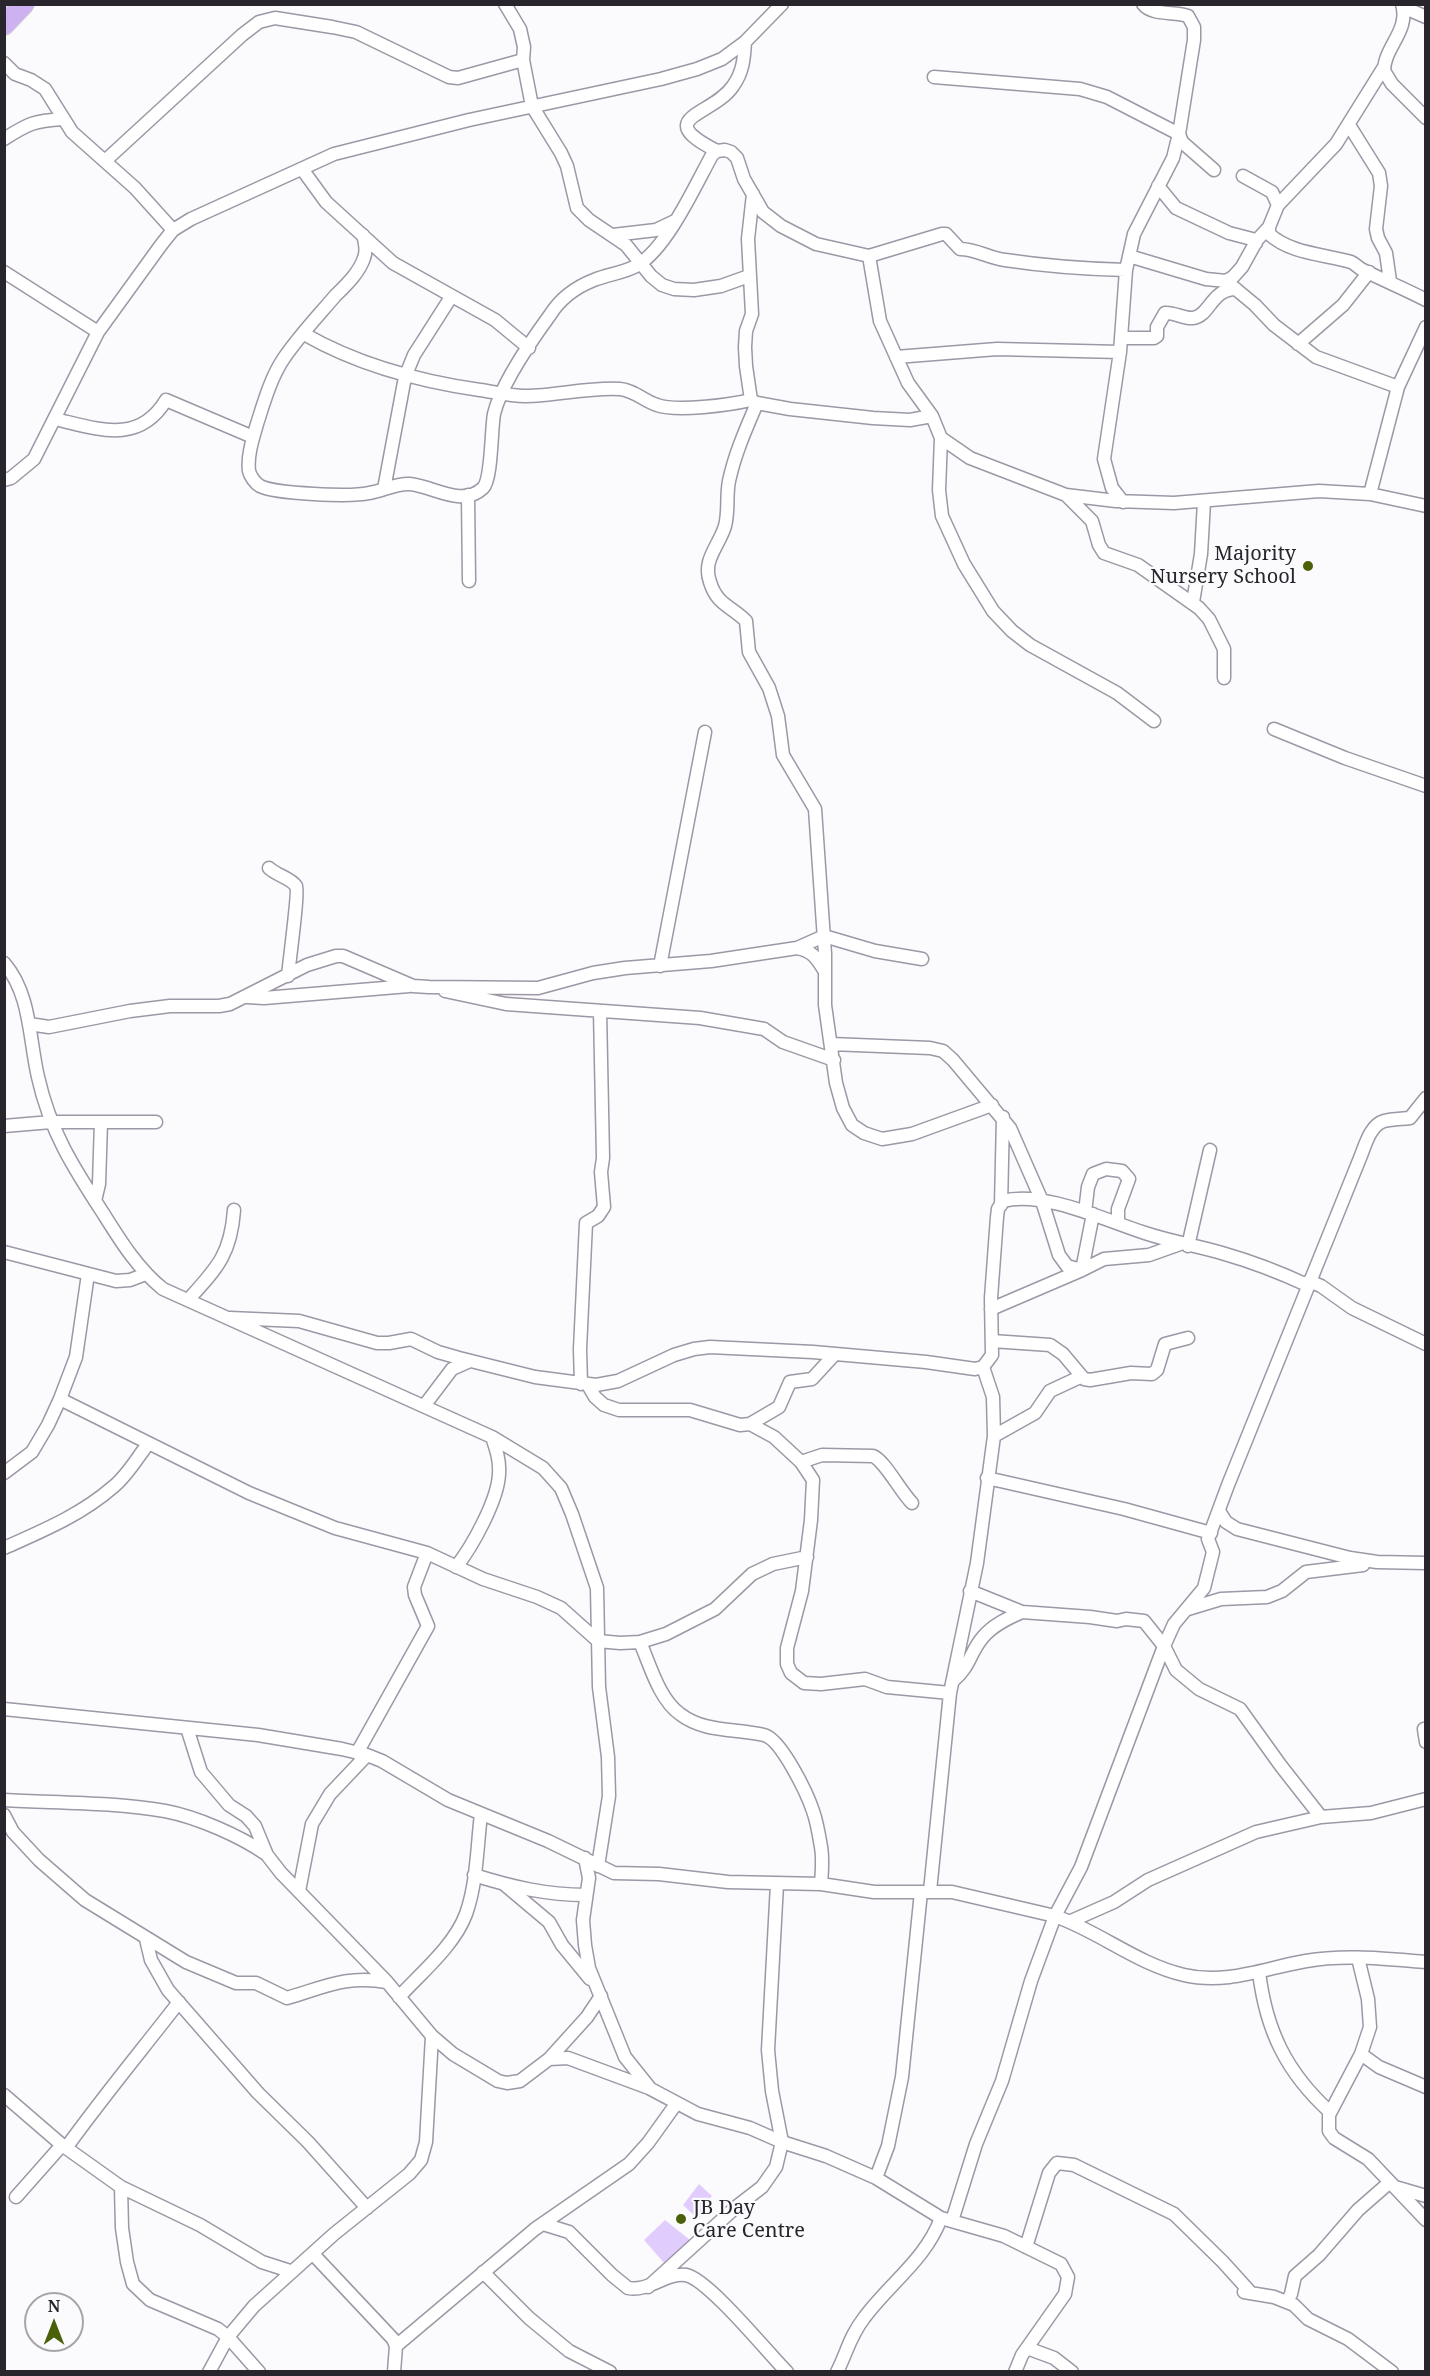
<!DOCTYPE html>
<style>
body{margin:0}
#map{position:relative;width:1430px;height:2376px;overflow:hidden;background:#fbfafd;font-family:"Noto Serif",serif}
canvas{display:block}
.frame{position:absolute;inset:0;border:6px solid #28262c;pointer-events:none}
.north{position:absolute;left:24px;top:2292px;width:60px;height:60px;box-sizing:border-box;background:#fbfafd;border:2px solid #a7a5a9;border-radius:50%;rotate:0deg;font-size:16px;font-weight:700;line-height:24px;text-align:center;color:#28262c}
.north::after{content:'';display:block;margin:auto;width:21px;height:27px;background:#4a6009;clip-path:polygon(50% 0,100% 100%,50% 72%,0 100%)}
</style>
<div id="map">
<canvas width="1430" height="2376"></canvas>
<div class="frame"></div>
<div class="north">N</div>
</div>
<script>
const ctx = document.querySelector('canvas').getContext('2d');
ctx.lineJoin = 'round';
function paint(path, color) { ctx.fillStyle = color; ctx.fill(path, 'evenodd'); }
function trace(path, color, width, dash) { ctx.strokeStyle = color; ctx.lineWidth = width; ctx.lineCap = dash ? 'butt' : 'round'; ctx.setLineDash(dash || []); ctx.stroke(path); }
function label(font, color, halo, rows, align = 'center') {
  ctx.font = font + ' "Noto Serif",serif'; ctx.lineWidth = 4.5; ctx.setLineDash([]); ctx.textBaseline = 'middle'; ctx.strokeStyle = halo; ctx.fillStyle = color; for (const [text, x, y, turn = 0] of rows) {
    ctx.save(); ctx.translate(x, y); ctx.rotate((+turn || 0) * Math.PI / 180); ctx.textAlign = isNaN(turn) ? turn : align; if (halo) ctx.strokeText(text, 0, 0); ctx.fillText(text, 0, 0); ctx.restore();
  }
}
paint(new Path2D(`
 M699,2184L712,2196L706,2203L710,2207L698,2219L683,2205Z
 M665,2220L690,2240L665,2264L644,2240Z`), '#e1ccfe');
const street = new Path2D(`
 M505,4L520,29L524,47L523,60L532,106L561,153L567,166L577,208L589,220L626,245L651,276L662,285L674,289L694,290L721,286L749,276
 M1402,4C1410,31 1384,47 1384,71L1392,84L1426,118
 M1403,7L1426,17
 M4,63L15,74L31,80L45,89L72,132L135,188L173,230
 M934,77L1080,89L1107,97L1179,134L1182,142L1214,170
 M1349,125L1379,173L1381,186L1376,229L1378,238L1386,253L1390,281
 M4,139C29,123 34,121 63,119
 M717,151C650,117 713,116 733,86C743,72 744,59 745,42
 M106,160L242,35L259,22L275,18L332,27L356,32L449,77L458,78L523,60
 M302,169L326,202L393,263L495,320L529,348
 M1243,176L1272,192L1278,205
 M1158,186L1176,208L1229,233L1252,239L1256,243
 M753,194L748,239L752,314L746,331L745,347L746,366L751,400L757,403L790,409L873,418L910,420L932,416
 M1269,227V234C1291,254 1324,254 1351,262C1356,264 1358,268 1363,270C1383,280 1405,289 1426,300
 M363,235C365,242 367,251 364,258C359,273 346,285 335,296C318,316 299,336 284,358C271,377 264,402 257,424C253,438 247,456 249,471C250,476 255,483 260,486C276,494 351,497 369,493C383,491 396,483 410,484C433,486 462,508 483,488C492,479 491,430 494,414C501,384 531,341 550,315C560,299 576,287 594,280C609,274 624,273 638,265C668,246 695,186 712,155L717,151L725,150L731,152L737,158L744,179L763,212L781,226L816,244L869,256L942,234H946L960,249C976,249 989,258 1005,260C1045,266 1085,269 1126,270
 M613,235L656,230L675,221
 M869,256L880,321L908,383L932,416L941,438L970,458L1066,495L1116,501L1174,503L1319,491L1370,494L1426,506
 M1129,256L1206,279L1226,281L1233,277L1242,267L1257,240L1269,227L1278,205L1336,144L1384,67
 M4,272L98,332
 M1226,281L1255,305L1274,325L1316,357L1398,387
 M304,334C358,365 417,381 480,390C494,392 510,396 525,396C556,396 588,387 620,389C634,390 644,401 657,405C677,412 729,405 751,400
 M1121,338H1154L1157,336V327L1165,313C1174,312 1184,319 1193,318C1210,316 1211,289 1236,289
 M1298,344L1343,305L1369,272
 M896,357L997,349L1120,352
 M757,403C746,429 735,453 729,481C726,496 729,511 725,526C719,546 702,560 710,582C717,605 731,606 746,621L749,652L769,688L778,716L783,755L815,809L825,954V1005L836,1083L843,1108L852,1125L864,1133L882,1139L912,1134L992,1105
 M55,419C98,429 139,445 166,400L253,437
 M941,438L939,490L942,516L964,564L993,611L1012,631L1030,645L1117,693L1154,721
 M4,480L11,478L34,459L98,332L161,245L173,230L191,219L334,154L469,120L661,79L697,69L722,59L745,42L782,4
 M384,489L405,377L414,355L451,297
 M1370,494L1398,387L1426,327
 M468,495L469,581
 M1066,495L1092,521L1099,545L1104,553L1138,565L1199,608L1209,619L1224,649V678
 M1123,502L1112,488L1104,459L1120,352L1126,270L1134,234L1173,158L1179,134L1194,40V27L1188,16C1175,11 1152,16 1143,4
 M1193,602L1201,554L1204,502
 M1274,729L1345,758L1426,786
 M269,868C276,875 291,878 296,886C299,892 289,963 288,976
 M797,948L824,936L875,951L922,959
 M4,963C31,994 29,1039 38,1077C50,1131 73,1167 103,1213C120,1240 137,1268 163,1289L492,1437L543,1468L561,1488L572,1514L597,1588L599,1687L608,1757L609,1796L598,1866
 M660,966L705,732
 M445,991L506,1004L700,1018L764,1029L783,1042L834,1060
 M247,997L264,998L409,986
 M29,1024L49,1027L130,1011L170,1006H219L230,1004L307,965L336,956H343L413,986L429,987L538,988L593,973L625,968L711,961L797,948C812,951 816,957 824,970
 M831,1044L930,1048L943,1051L953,1060L1010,1128L1042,1201L1059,1255L1067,1266L1082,1270L1104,1259L1149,1255L1180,1244
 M4,1126L51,1122H156
 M95,1201L99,1184L101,1122
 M1001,1205L1003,1117
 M1085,1212L1088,1187L1093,1174L1106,1169L1122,1171L1129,1179L1118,1209V1223
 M1188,1246L1210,1150
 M4,1252L116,1281L130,1280L146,1274
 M1309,1281L1321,1286L1352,1308L1426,1344
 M189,1299C217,1268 231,1254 234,1210
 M991,1309L1082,1270L1093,1214
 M230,1318L299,1321L377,1343H389L411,1339L438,1352L459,1358L535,1377L596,1385L618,1381L674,1355L694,1349L710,1347L813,1352L926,1362L975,1369L983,1367L992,1355L991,1298L997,1217L998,1209L1003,1201C1043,1190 1107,1221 1145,1233C1172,1242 1199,1246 1225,1254C1253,1262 1281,1273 1307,1285
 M992,1341L1050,1345L1063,1354L1084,1379L1090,1380L1131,1373L1152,1374L1157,1370L1165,1344L1188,1338
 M581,1384L580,1349L586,1223L598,1216L604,1207L601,1172L603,1158L600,1011
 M588,1385L595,1397L604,1405L619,1410H690L740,1425L750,1424L779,1407L790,1382L812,1379L835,1354
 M60,1399L249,1493L335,1528L427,1553L483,1579L537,1597L561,1608L598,1641L620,1643L640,1642L666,1634L715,1609L752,1574L773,1564L807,1557
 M424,1406L452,1369L470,1361
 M750,1424L774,1437L801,1462L813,1480L811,1520L802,1591L787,1648V1664L791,1673L804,1683L821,1684L865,1679L887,1687L950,1693
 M994,1436L1035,1413L1050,1391L1080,1377
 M801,1462L822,1455L873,1456C885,1461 900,1491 912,1503
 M4,1473L32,1452L48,1425L60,1399L76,1357L88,1274
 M987,1478L1124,1509L1211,1533
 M1219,1511L1226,1522L1237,1529L1350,1558L1377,1562L1426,1563
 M4,1548C42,1531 81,1515 113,1487C127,1476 137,1458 148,1444
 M456,1567C472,1547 498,1500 499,1474C500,1460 496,1449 492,1437
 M970,1591L1022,1612L1090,1617L1117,1621L1126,1619L1144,1621L1164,1646L1176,1670L1199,1689L1240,1709L1281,1766L1321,1817
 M1188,1609L1221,1599L1267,1597L1282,1591L1306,1572L1363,1565
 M640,1642C650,1665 659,1699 680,1714C705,1733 735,1728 764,1735C781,1739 807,1793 813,1811C817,1822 819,1835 821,1847C823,1858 822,1872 821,1884
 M954,1680C971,1665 970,1652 983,1637C993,1625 1008,1618 1022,1612
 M4,1709L258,1735L342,1749L367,1755L382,1761L448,1800L548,1841L614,1873L659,1874L728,1882L821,1884L874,1892H952L1055,1916C1100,1932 1137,1964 1184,1975C1227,1985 1265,1968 1306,1961C1345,1954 1387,1959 1426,1962
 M187,1728L201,1772L229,1805L246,1816L255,1826L267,1855L281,1873L387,1982L432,2036L453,2054L498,2081L507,2083L520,2081L549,2059L568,2058L649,2088L698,2114L750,2128L782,2142L826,2156L876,2178L941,2218L1004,2236L1061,2264L1068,2277L1065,2294L1022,2355L1015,2372
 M1424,1729L1426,1742
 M357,1753L428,1626L415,1595L414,1587L427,1553
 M4,1800C58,1803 113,1802 165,1811C197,1817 240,1836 266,1854
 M4,1815L13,1832L39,1860L85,1900L186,1962L236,1983H256L287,1998C325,1987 346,1975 387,1982
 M585,1858L589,1878L583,1920L585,1945L589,1968L625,2057L649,2087
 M474,1875C512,1887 547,1895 586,1895
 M505,1885L549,1922L562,1945L590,1979
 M299,1891L312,1824L330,1794L367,1755
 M930,1891L950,1693L977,1563L994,1436L993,1397L983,1367
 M1071,1921L1114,1902L1148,1880L1256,1832L1321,1817L1371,1813L1426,1799
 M146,1939L151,1960L168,1990L258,2093L308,2142L367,2208
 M1358,1958L1368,1999L1370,2027L1361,2054L1329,2115V2131L1334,2138L1368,2159L1426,2220
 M1259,1972C1266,2030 1286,2072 1330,2112
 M399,1997C422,1972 454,1946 466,1914C477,1883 477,1847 481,1814
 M1361,2054L1379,2067L1426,2087
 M549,2059L587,2017L601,1996
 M4,2095L62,2145L121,2187L200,2225L262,2262L290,2271
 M66,2148C102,2098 141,2051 179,2002
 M876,2178L888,2146L902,2077L921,1892
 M121,2187L122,2228L127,2262L133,2284L150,2300L218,2329L228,2337L259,2372
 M1395,2187L1426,2196
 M16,2197L62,2145
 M952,2221L976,2144L1002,2081L1031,1981L1045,1943L1055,1916L1081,1867L1164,1646L1174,1624L1204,1588L1213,1552L1208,1539L1228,1485L1360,1158C1365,1146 1370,1125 1384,1121C1392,1119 1402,1119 1410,1118L1426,1098
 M543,2224L569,2232L612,2275L628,2288C649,2292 666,2272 686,2275C708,2279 768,2353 787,2372
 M1026,2247L1049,2173L1057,2163L1074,2165L1174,2214L1223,2262L1251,2293
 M313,2254L393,2339L396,2346L394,2372
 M483,2272L529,2318L569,2351L610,2372
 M648,2287L736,2207L762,2187L776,2167L782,2142L772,2091L768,2050L777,1884
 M1244,2292L1274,2297L1294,2305L1308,2319L1348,2339L1392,2372
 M1287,2302L1291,2294L1295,2276L1319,2255L1358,2210L1390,2182
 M396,2346L535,2229L629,2164L648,2143L676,2104
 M1027,2348L1054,2358L1072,2372
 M209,2372L228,2337L254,2306L334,2234L409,2174L421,2160L426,2142L432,2036
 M837,2372C847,2352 850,2336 864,2318C890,2283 926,2259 941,2218`);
const primary = new Path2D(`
 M4,25L24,4`);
trace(street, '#9d97a6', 15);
trace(primary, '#d8d8d9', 22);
trace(street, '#fff', 12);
trace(primary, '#ceb1f1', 20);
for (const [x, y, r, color] of [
 [1308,566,6,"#4a6009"],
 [681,2219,6,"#4a6009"]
]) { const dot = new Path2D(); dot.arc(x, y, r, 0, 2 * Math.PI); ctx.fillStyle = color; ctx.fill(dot); trace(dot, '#fbfafd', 2); }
label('20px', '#28262c', '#fbfafd', [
 ["Majority",1296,554],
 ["Nursery School",1296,577],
 ["JB Day",693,2208,"left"],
 ["Care Centre",693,2231,"left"]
], 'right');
</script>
